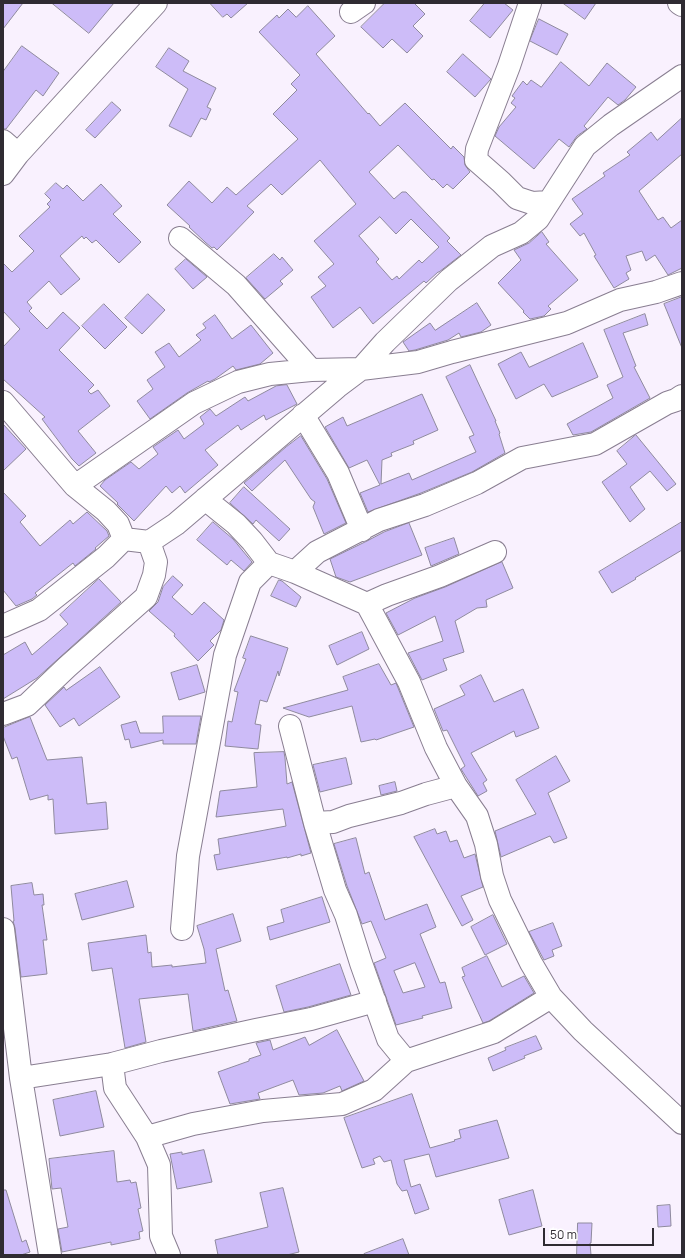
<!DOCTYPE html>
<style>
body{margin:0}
#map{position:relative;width:685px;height:1258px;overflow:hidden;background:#f9f1fe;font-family:Manrope,sans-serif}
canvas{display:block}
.frame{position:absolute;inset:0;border:4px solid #2f2b32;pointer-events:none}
.scale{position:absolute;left:543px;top:1228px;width:111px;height:18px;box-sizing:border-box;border:2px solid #2f2b32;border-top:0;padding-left:5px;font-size:12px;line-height:14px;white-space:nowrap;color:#2f2b32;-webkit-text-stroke:3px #fff;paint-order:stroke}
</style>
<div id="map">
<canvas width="685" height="1258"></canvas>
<div class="frame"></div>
<div class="scale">50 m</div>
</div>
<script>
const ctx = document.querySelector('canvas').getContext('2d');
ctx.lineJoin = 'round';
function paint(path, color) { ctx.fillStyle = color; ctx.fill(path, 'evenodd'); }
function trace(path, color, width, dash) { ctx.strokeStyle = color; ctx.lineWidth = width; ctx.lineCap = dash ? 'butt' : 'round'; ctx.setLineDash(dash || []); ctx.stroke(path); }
const building = new Path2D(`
 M3,3H23L3,29Z
 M52,3H114L89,33Z
 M210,3H248L231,18L227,14L223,17Z
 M385,3H414L425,14L413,26L423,36L407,53L392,39L383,48L361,27Z
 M485,3H504L513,10L490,38L470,21Z
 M563,3H596L585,19Z
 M308,6L335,36L316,54L368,114L369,113L380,126L405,103L451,149L453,146L464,157L465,165L470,172L453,189L447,184L443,188L434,179L432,180L398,145L369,172L394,199L402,192H406L450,238L447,241L461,255L439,272H438L426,283L424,281L373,324L360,307L333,328L311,297L326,286L318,277L334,264L314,241L356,204L320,160L282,195L271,184L247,206L254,212L217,250L214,247L212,248L205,242L189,227L190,226L167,205L189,181L212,203L227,187L236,195L298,139L273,114L297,90L291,84L300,75L259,32L277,15L279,18L288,9L296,17ZM380,217L396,234L411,219L439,247L422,263L419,260L399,279L397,276L392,280L376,262L379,259L359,236Z
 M539,19L568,34L557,55L530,41Z
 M22,46L59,73L43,96L36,90L6,129H3V72Z
 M169,48L189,61L183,71L216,88L207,107L211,109L206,120L201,118L191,137L169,126L188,89L156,67Z
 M463,54L491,79L475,97L447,72Z
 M561,62L589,86L607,63L636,87L625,100L618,105L608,97L584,126L587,129L577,136L569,147L559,139L534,169L495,136L499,127L516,107L511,103L515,98L512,96L523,81L527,85L531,80L541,87Z
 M112,102L121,110L95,138L86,130Z
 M682,118V154L639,191L658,220L663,217L671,228L682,220V268L668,275L655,255L646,261L642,251L626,256L631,270L626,273L629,279L614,288L594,256L596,255L584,233L580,236L570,224L583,214L572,199L605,176L603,173L630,155L627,152L651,132L657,140Z
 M56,183L63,189L67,185L83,201L101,184L122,206L113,214L141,242L119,263L96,240L92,243L86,237L84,239L82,236L60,256L80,279L61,295L49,281L27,302L32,308L29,311L47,329L63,312L80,328L59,350L94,385L88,391L91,394L98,390L110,406L78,431L96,453L79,466L72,459L42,419L45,417L3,379V347L20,329L3,311V263L12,272L34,251L19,236L50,207L47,204L51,200L45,194Z
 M542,232L549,242L546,244L578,280L548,306L551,309L544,316L530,319L523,312L524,311L498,283L521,260L514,250L529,243Z
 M274,254L280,260L282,257L293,270L280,281L283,284L265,299L246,278Z
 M186,259L207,277L193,289L175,269Z
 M148,294L165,310L142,334L125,318Z
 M682,297V348L664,304Z
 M477,303L491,325L481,332L461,337L459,333L448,340L415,350L409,351L403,342L430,323L435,330Z
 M104,304L127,327L105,349L82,326Z
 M645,314L648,325L623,333L636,366L634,367L650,398L591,432L573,435L567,424L613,398L607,385L623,377L604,330Z
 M215,315L232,339L251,325L273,353L260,364L236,370L233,366L215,379L209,382L208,381L187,393L150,419L137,401L153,389L147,380L165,367L155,352L169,343L179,357L201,340L196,335L206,328L203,324Z
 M583,343L598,377L552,397L544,384L516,399L498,364L521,352L529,367Z
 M470,365L496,421H495L500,433L499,434L505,453L472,472L421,493L368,512L360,493L380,485L367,460L349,468L325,427L343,417L347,426L422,394L438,430L413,441L414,444L391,453L392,456L382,460L381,484L409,473L412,480L476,452L469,437L474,435L446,377Z
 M287,385L297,404L266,420L264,415L241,430L238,425L205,450L218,465L185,493L180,486L172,493L166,486L134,521L117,504L118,503L100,486L105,480L131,462L139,469L158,454L153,447L178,430L184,439L204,424L200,417L210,409L216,416L245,397L248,401L276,386Z
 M3,424L26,449L3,471Z
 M636,435L676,484L667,491L650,471L630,487L645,509L630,522L602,482L627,464L617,451Z
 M301,436L327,479L346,523L324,534L313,507L315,502L311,499L285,460L252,491L244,483L286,447Z
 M244,487L290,529L279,541L256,520L253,524L230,503Z
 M3,492L26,516L20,522L40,546L70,520L73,524L87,512L107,531L109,536L95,548L96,549L75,566L73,563L35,593L37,595L32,599L16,606L3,590Z
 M213,522L233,539L252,562L244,571L231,560L227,565L197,540Z
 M682,522V550L635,578L636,579L612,593L599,572Z
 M409,523L422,555L350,582L336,577L330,559L367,541L384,532Z
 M454,538L459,554L431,566L425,548Z
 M502,562L513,588L486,600L487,607L477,608L455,621L464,652L443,659L447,670L422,680L408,653L443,641L435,616L398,635L386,613L415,598L445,587Z
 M173,576L183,585L172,597L192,615L204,602L224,620L221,630L210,641L214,645L198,661L174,636L175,634L149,611L158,602L163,587Z
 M99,579L121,602L37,678L3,699V655L25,642L32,655L68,624L60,615Z
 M279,580L282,581L301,597L296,607L271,596Z
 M362,632L369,649L337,665L329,646Z
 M251,636L288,648L279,676L278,671L267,702L260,700L255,724L261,725L258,749L225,746L228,721L232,722L238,692L234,691L246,659L243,658Z
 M379,664L391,685L396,683L414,727L376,740L375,739L361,742L352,706L309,717L283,708L348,690L343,677Z
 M197,665L205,692L179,700L171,673Z
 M100,667L120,697L79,726L74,718L60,727L45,705L62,689L64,687L66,690Z
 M481,675L494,702L523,689L539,728L516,737L514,731L471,753L487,780L483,783L487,791L478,796L461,769L465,766L447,730L443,731L434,709L465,695L460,686Z
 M163,716H201L196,744H163V740L131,748L129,739L125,740L121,725L136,721L140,733H163Z
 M30,717L47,760L82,757L87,804L106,802L108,829L55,834L53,799L48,800V795L30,800L17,757L12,759L3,736V728Z
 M284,752L285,758L287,784L292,782L311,853L301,856V854L287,858V857L217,870L214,855L220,854L218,839L286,826L283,809L216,817L220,791L257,787L254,753Z
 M556,756L570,781L548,793L567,838L554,843L550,836L501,857L495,831L536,814L516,780Z
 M346,758L352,784L320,792L313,765Z
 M395,782L397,791L381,795L379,786Z
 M435,829L437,834L446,831L450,842L457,840L464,858L475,854L483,887L461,896L473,920L462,926L414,837Z
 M356,838L365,874L369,872L385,920L427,904L436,927L420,934L440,983L445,982L452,1008L422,1016L423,1018L396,1025L374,963L386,958L371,921L362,924L347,886L334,844ZM415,963L425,987L403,993L394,971Z
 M127,881L134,907L82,920L75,894Z
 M32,883L34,895L43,894L44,905H42L47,940H43L47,974L21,977L15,928L13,921H14L11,886Z
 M322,897L330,922L270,940L267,927L284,922L281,910Z
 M233,914L241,941L216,949L225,991L228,990L237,1021L193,1031L188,994L139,999L146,1042L125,1048L112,968L92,971L88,943L146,935L148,953L151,952L152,967L172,965V967L206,963L204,949L197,926Z
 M493,915L507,944L485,955L471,927Z
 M553,923L562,946L552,950L554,956L544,960L529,932Z
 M487,956L502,987L524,976L534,993L489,1021L483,1023L462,977L465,976L462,968Z
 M340,964L351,995L308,1007L284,1012L276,986Z
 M337,1030L364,1081L342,1091L340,1086L323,1093L299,1095L293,1080L258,1093L260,1099L230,1104L218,1072L249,1061V1059L261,1055L256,1043L270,1040L273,1050L305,1037L309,1045Z
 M536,1036L542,1049L524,1056L525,1058L493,1071L488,1058L506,1050L505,1048Z
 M96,1091L104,1127L60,1136L53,1100Z
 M412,1094L430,1148L455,1141L454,1140L461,1138L459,1130L497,1120L509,1158L436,1177L429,1154L404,1160L411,1187L420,1184L429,1209L415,1214L407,1190L402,1191L397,1184L391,1160L384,1162L380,1156L373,1159L375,1164L362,1168L344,1118Z
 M204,1150L212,1182L177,1189L170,1154L182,1152V1154Z
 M114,1151L117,1182L130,1180L131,1183L136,1182L141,1208L138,1209L143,1231L139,1232L140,1239L111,1245V1242L62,1252L58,1229L68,1227L61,1188L52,1189L49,1159Z
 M283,1188L299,1252L287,1255H218L215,1240L268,1227L260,1193Z
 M3,1190H6L22,1242L26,1240L30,1252L21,1255H3Z
 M533,1190L542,1226L509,1235L499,1200Z
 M670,1205L671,1226L658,1227L657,1206Z
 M578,1223H592L591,1243H590L591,1255H577Z
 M403,1239L409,1255H364V1254Z`);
paint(building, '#cdbcf8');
trace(building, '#8f8a9e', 1);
const minor = new Path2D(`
 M530,3L509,66L477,149L476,160L501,182L517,198L532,203L549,202
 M679,3L682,5
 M351,12L364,3
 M3,141L18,154
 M3,174L18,154L156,3
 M180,238L236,285L311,370
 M3,402L75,486L106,511L118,524L124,539L149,542L176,524L337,387L361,369L385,342L449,280L492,246L521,233L538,219L585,146L611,125L682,76
 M303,415L338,473L362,530
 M75,486L194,403L238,382L270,374L311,370L361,369L418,362L452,352L567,323L620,300L656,292L682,283
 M269,563L295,572L367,604L409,682L436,748L456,786L477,816L486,844L492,876L500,900L531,963L551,997L583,1031L682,1123
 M295,572L317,552L379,520L425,505L477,483L522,458L595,444L667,403L676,400L682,396
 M367,604L387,595L440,576L495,552
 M3,626L39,610L106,557L124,539
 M3,714L27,705L67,667L146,597L154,575L156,562L149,542
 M290,726L315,823L335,890L346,915L361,963L388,1039L406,1061
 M315,823L333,822L349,816L401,803L426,794L456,786
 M3,929L21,1078L50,1255
 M182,929L188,856L225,655L250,582L269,563L252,541L236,524L205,499
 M112,1064L115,1088L147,1137L159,1165L161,1236L169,1255
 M21,1078L112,1064L161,1051L256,1030L311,1019L375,1001
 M147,1137L193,1124L263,1111L342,1104L374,1090L406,1061L494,1032L551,997`);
trace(minor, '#897e91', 24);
trace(minor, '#fff', 22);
</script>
